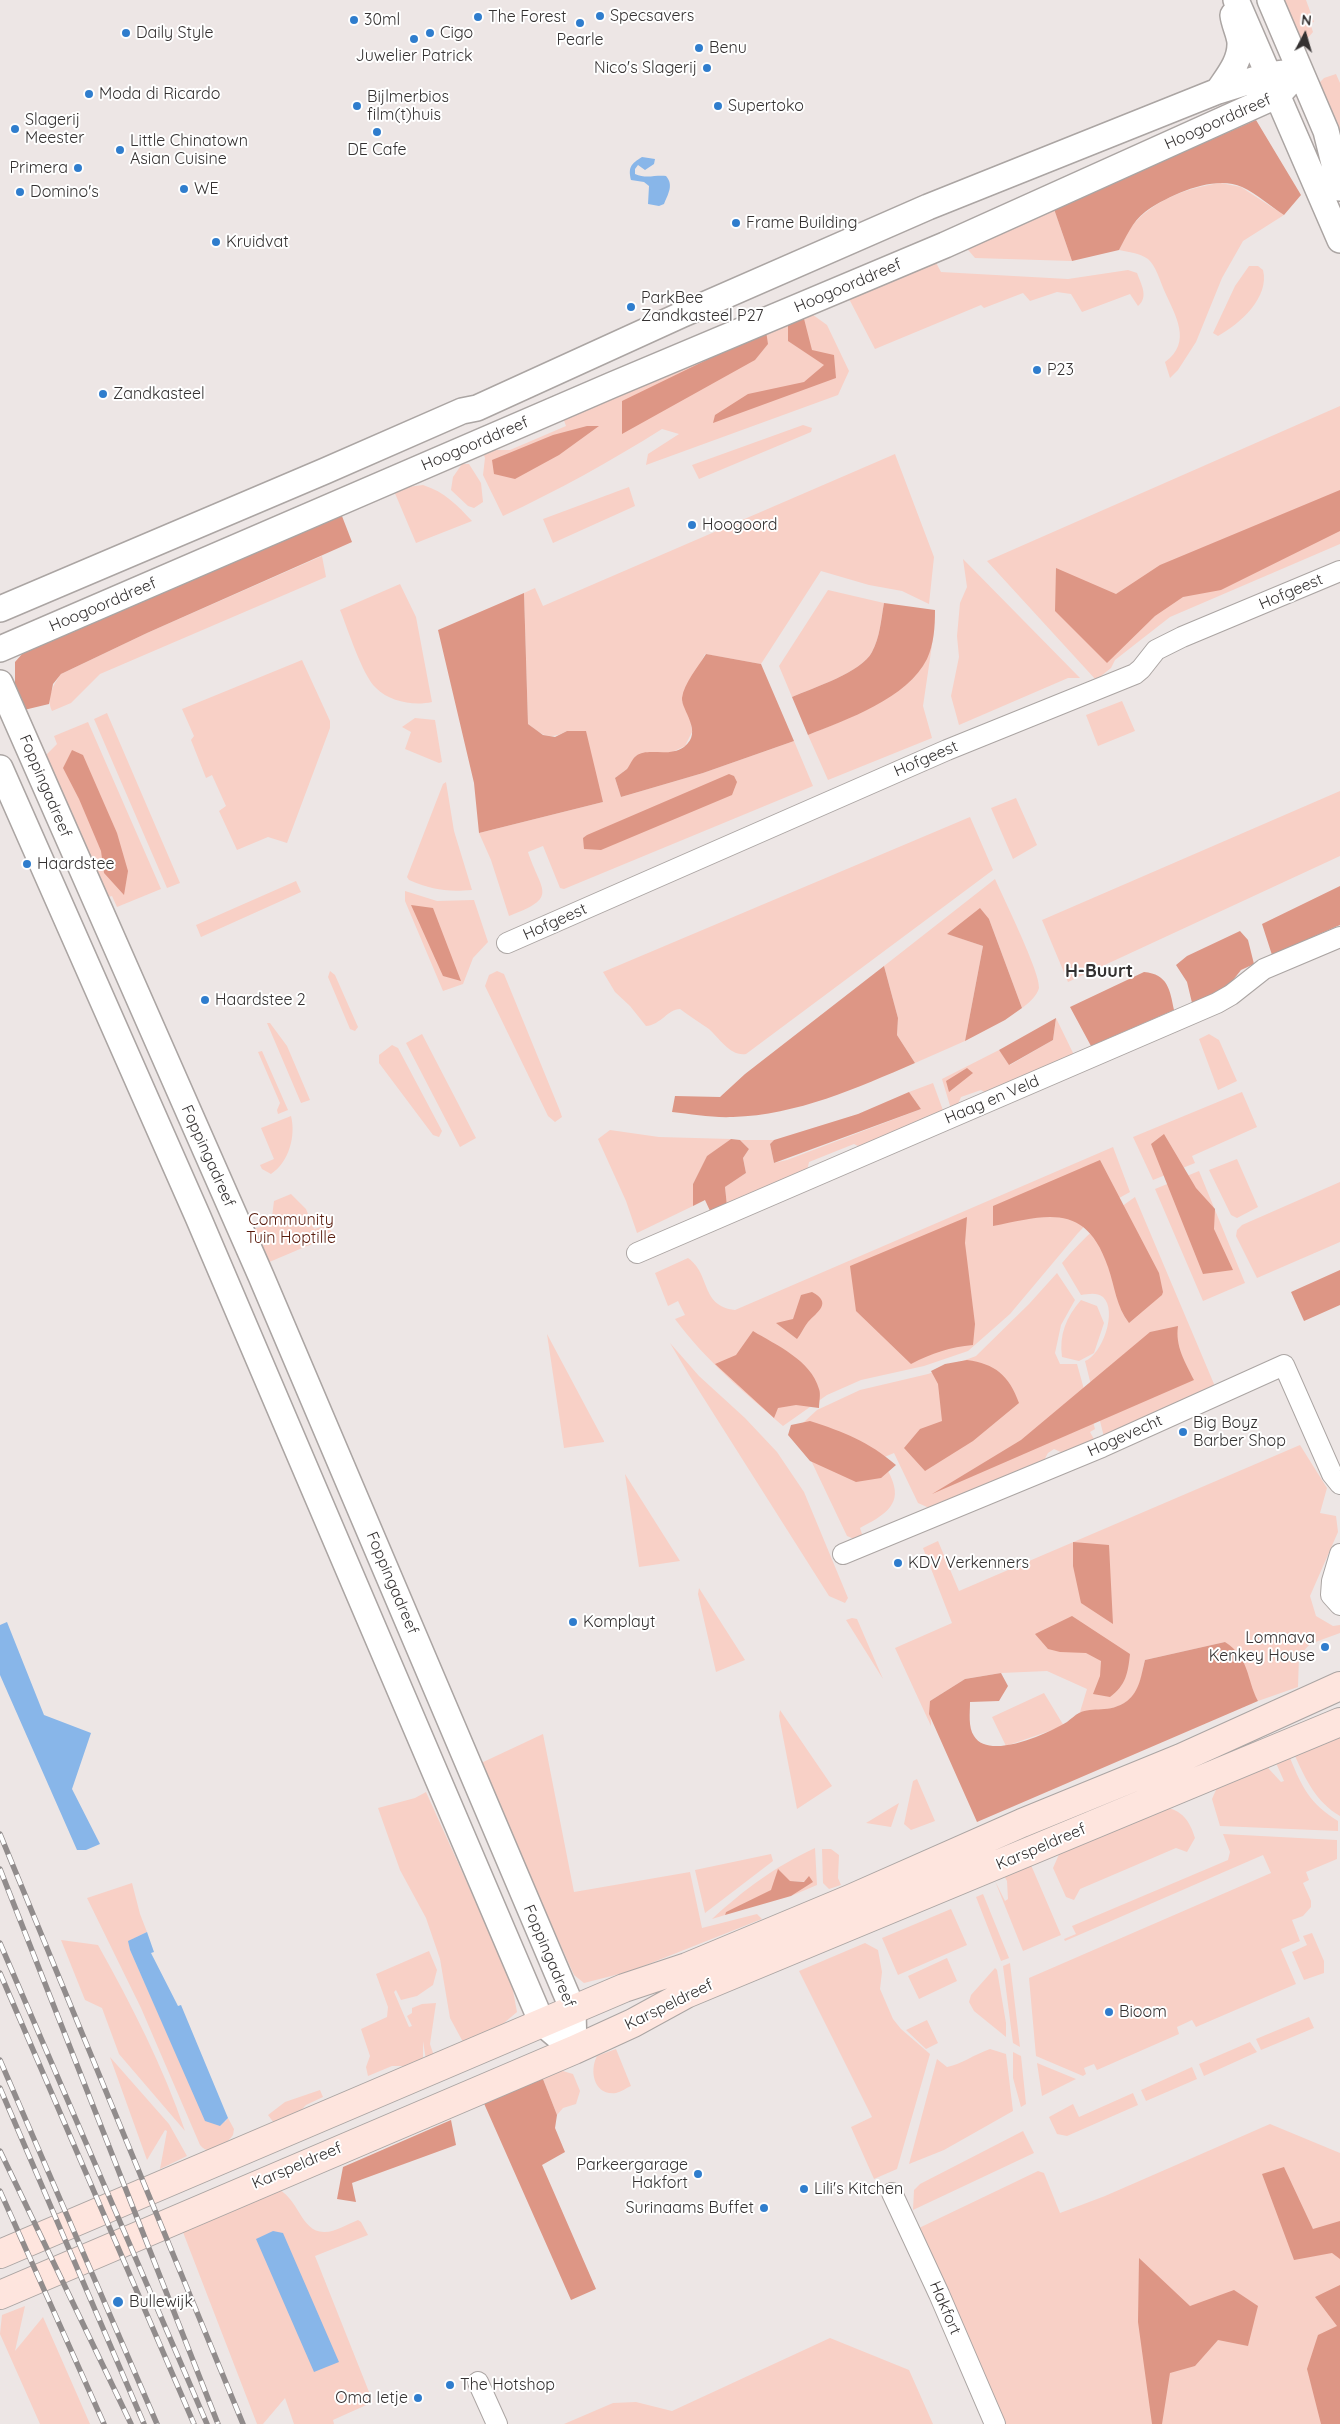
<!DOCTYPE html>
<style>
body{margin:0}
#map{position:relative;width:1340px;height:2424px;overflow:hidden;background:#ede6e5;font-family:Quicksand,sans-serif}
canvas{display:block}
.north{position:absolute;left:1280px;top:10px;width:50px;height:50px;-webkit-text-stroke:4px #fff;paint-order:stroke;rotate:6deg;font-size:14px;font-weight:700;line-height:20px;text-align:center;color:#343131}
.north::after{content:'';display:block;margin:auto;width:18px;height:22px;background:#343131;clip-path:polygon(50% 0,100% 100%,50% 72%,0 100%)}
</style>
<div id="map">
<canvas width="1340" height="2424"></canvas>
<div class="north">N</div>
</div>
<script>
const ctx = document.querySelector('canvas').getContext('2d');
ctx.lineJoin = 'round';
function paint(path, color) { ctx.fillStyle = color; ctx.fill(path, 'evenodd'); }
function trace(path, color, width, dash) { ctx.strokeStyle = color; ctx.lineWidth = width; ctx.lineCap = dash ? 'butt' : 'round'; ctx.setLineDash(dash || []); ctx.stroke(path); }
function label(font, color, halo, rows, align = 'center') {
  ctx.font = font + ' Quicksand,sans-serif'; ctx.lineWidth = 4; ctx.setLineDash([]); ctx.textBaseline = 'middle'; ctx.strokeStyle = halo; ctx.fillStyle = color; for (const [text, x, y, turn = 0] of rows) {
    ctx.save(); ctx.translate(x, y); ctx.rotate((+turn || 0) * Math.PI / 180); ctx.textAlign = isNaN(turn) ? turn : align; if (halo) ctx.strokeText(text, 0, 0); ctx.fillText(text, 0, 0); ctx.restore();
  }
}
paint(new Path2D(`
 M1278,0H1306L1314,22L1310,23L1313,32L1307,39H1296Z
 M1336,74L1340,83V146L1319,83L1324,78Z
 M1221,183L1241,187L1284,215L1243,241L1222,278L1196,342L1178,370L1170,378L1165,362C1193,342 1175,315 1164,290C1160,281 1156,266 1148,259C1139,253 1129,252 1119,250C1123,242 1126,233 1132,226C1153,200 1189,187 1221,183Z
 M1054,209L1072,261L975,258L963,244Z
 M933,257L941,272L1068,279L1128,270L1137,273C1141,284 1149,297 1138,306L1130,294L1082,312L1071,294L1057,292L1030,301L1023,293L984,308L981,305L875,349L847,295Z
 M1249,266H1258L1263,270C1270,297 1240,324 1218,336L1213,333L1235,286Z
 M809,312L827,325L849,371L838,395L646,465L648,454L679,434L662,429C611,461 557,491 503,516L483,475L485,458L482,450H510L566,426L562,415Z
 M1340,406V544L1170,617L1115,660L1111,668L1096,680L987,561Z
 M803,425L812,428L811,432L699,479L692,465Z
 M895,454L934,557L929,604L902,591L869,585L821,571L761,664L705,654L682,701L690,716L692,732L685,746L668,754L647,753L636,756L627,769L615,778L621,797L703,773L794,741L813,786L564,889L560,888L543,846L528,852C541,892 560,897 509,916L491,860L479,833L603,802L567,731C548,741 543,735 528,724L524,593L535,588L543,606Z
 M462,464H469L481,483L483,502L474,508L468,506L451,490L453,477Z
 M423,485C445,492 457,505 472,521L416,543L394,491L407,487Z
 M629,487L635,506L553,543L543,519Z
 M322,556L326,577L100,674L71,703L52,711C46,698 53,685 61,674L147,633Z
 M963,559L1080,678H1068L959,725L951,696L959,657L957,636L960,603L967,587Z
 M400,584L416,617L432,702C414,706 390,702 376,688C362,675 348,629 340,610Z
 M828,590L884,603C881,620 880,637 872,652C862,672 813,688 792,697L779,666Z
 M932,645L923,706L932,738L828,780L808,735C854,716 914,696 932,645Z
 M302,660L330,721V728L287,843L268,837L237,850L219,811L226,806L212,775L206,778L191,740L194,736L182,709Z
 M1122,701L1135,731L1098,746L1086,715Z
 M107,713L180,883L167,888L94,719Z
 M415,718L435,720L442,762L439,763L405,749L411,732L402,727Z
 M88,722L161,889L117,907L112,896L104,898L44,757L57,744L54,736Z
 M446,782L454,831L472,890C446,892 433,890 409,880L407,877L443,784Z
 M1340,791V856L1068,982L1042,920Z
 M1016,798L1037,845L1013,859L991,808Z
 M970,817L993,870L746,1054C731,1057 719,1038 709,1029C699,1022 689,1016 680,1009C668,1009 661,1025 646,1026L630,1006L615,992L603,972Z
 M995,879C1003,897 1041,974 1039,988C1037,996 1028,1004 1022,1008L989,919L948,934L983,946L965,1041L915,1063L897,1035L898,1018L884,966Z
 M296,881L301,892L201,937L196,925Z
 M405,891L437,901L474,900L488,942L473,958L463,984L443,991L405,901Z
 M330,971L335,975L358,1027L355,1031L350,1029L328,977Z
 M497,971L504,974L560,1111L562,1117L555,1122L548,1116L485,986L489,975Z
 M1056,1018L1074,1055L986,1093L981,1090L961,1097L957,1106L951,1109L942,1079L999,1050L1010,1065L1053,1040Z
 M267,1023H270L287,1046L310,1100L301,1103Z
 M422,1034L476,1138L460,1147L406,1043Z
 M1209,1034L1219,1040L1237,1081L1218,1090L1199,1039Z
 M392,1045L398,1048L442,1131L439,1137L433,1135L379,1063V1055Z
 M262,1051L288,1110L278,1114L277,1110L280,1103L258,1052Z
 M933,1083L944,1113L860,1147L854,1144L809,1162L807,1171L727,1206L725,1187L746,1173L743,1158L749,1149L740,1140H774L770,1144L774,1163L787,1160L921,1109L909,1092Z
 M1242,1092L1257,1127L1192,1156L1195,1163L1153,1180L1133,1137Z
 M291,1116C296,1136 289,1162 271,1174L262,1169L260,1165L274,1159L261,1128Z
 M610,1130L659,1137L731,1139L707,1157L693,1184V1206L637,1233L626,1201L598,1139Z
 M1113,1147L1130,1192L1103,1207L1078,1233L1010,1314L968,1351L924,1366L861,1380L827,1395L783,1426C744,1392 706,1361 675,1319L685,1315L678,1301L668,1306L655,1273L688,1258C711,1274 700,1306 735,1310Z
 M1237,1159L1258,1207L1237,1218L1231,1215L1209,1170Z
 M1199,1171L1245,1283L1203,1301L1155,1189Z
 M1340,1182V1242L1257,1278L1236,1236L1237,1230L1242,1225Z
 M291,1194L306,1209L314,1229L328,1225L333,1235L267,1263L251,1229L271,1225L274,1201Z
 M1135,1197L1214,1384L1212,1389L1104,1437L1085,1361C1102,1355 1118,1311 1103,1297C1097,1292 1088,1294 1081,1295L1062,1263C1084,1237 1107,1216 1135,1197Z
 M1057,1273L1075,1300L1061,1325L1055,1353L1060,1364H1077L1095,1429L1090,1432L1095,1441L1063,1453L1054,1449L1048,1453L1043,1462L937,1508L927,1507L918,1503L894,1453L882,1458C885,1467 892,1476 894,1486C900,1509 876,1519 860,1528L863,1537L854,1539L847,1536L806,1450L792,1433L817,1410L860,1390L928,1374L976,1356L1029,1304Z
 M1081,1300L1097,1306L1104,1323L1094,1353L1079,1361L1062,1357C1059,1335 1066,1317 1081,1300Z
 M547,1334L604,1441V1442L564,1448Z
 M670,1343L699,1376L745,1418L777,1452L804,1492L848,1598L845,1603L829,1596L689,1375Z
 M1300,1445L1327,1488L1320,1513L1336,1516L1338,1532L1310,1596L1316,1616L1333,1626L1340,1625V1633L1310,1644L1299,1656L1298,1687L1258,1701L1225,1642L1145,1660C1142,1669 1142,1682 1137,1690C1126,1710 1100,1711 1080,1712L1087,1689L1047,1671L1001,1673L965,1679L930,1701L931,1726L895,1648L952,1623L923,1548L938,1541L959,1591Z
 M625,1474L680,1561L639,1567Z
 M699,1588L745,1660L716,1672L698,1594Z
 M852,1618L857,1619L883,1679L846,1620Z
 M1044,1693L1064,1726L1006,1746L992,1717Z
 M780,1710L832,1786L797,1809L779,1716Z
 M1340,1730V1816C1316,1802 1306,1780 1295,1756Z
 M543,1734L574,1892L690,1872L702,1928L757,1914L762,1919L631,1971L584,1983L574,1975L479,1764Z
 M1290,1758C1302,1787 1310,1804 1338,1821V1831L1220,1826L1212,1799L1219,1783L1266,1761L1269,1769L1281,1782L1284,1781L1276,1763Z
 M917,1779L935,1821L911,1830L904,1824L913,1781Z
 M426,1792L511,1980L517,2012L491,2034L463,2042L450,2018L440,1959L426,1918L400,1870L378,1808L415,1798Z
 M899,1803L891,1827L866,1823Z
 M1164,1807C1182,1810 1190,1821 1195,1838L1187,1852L1176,1848L1080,1889L1074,1900L1066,1897L1053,1868L1060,1852Z
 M1223,1834L1337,1840V1859L1306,1872L1309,1880L1303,1883L1311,1901V1907L1303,1916L1292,1920L1300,1941L1281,1949L1296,1984L1196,2027L1192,2020L1177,2027L1179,2034L1097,2070L1094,2064L1084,2068L1086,2074L1083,2076L1036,2056L1029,1978L1271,1873L1263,1855L1065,1941L1064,1939L1076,1934L1072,1926L1228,1860L1230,1852Z
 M815,1848L817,1885L791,1896L812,1882L790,1881L757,1899L726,1912L725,1915L712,1919C746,1888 773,1868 815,1848Z
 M822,1849H831L839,1855L838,1878L841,1885L829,1889L823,1883Z
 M771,1854L773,1861L705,1913L695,1870Z
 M1031,1865L1061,1935L1023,1951L995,1881L1005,1901L1008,1899L1007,1881L1003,1874Z
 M132,1883L140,1914L147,1932L129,1941L130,1950L181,2064L225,2122L228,2118L234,2129L233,2135C226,2145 210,2158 200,2145L141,2008L87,1898Z
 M983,1894L1009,1958L1001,1961L976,1897Z
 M951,1909L967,1945L898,1975L882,1938Z
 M1312,1933L1324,1961V1973L1304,1980L1292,1952L1307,1945L1303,1936Z
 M61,1940L98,1945C131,2004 163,2066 185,2131L119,2054L102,2008L85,2000Z
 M865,1943L878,1950L882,1972L880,1989L893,2019L901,2029L930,2054L897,2169L874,2179L851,2127L872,2117L799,1971Z
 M429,1951L437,1970L433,1985L417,1996L401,2000L396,1990L394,1992L409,2027L412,2026L407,2016L412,2013V2008L422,2004L436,2003L430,2044L434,2056L426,2060L423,2041V2061L417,2066H392L368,2076L366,2067L370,2056L361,2029L387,2017L388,2007L376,1974Z
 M947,1958L957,1981L919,1999L908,1976Z
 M1010,1963L1020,2047L1013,2043L1003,1966Z
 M995,1968L997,1970L1006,2023V2037L974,2011L969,2002L971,1995Z
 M1309,2017L1314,2028L1261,2050L1256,2039Z
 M927,2020L938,2043L926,2049L906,2030Z
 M1250,2042L1257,2052L1204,2076L1199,2064Z
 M616,2049L631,2086C626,2088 621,2092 616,2093C594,2096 589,2071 597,2056Z
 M990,2049L1006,2054L1013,2111L944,2150L909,2164L937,2059L947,2067C960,2065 975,2054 990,2049Z
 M1013,2052L1021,2056L1026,2104L1021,2107L1013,2078Z
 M110,2057L169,2124L187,2156L160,2169L167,2131L165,2130L147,2160Z
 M1037,2063L1076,2079L1042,2096Z
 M1192,2067L1197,2079L1146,2101L1141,2090Z
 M556,2069L573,2074L580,2091L576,2104L563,2108L557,2115L541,2074Z
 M320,2090L323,2097L306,2105L289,2123H274L268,2115L285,2102Z
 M1133,2093L1138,2105L1067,2136L1057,2134L1049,2117L1073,2104L1079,2117Z
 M1270,2124L1340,2153V2424H1003L919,2228L1038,2171L1044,2173L1060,2213L1105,2196Z
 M1023,2131L1034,2153L913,2210L914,2190L920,2184Z
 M274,2187C300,2197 300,2233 325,2232C335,2232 348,2224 358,2220L361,2222L368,2235L315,2256L373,2402L333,2420L334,2424H294L285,2398L263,2424H257L181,2227Z
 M25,2306L15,2351L43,2317L90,2424H40L0,2334L2,2315Z
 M830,2338L909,2370L933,2424H564L613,2403L636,2402L672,2411Z`), '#f8d0c6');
paint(new Path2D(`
 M1256,120L1301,195L1284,215C1270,206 1257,194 1242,187C1214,174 1167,196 1145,212C1132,222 1126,237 1119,250L1072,261L1054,209Z
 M802,311L812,350L834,355L836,378L713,423L715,415L748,394L804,382L824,365L788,341V315Z
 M766,331L768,344L755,360L622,434V401Z
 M587,426H599L559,455L515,479L494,474L492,460L553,435Z
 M1340,490V531L1221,590L1183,597L1155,616L1107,663L1055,611L1056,568L1116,594L1160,565Z
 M340,511L352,542L147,633L61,674L53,684L49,704L24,710L15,685V662L31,644Z
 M524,593L528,724L543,735L555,737L567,731H586L603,802L479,833L474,783L438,630Z
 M884,603L935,610C935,627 934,644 927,659C908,698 846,720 808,735L792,697C813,688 862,672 872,652C880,637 881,620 884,603Z
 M706,654L761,664L794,741L703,773L621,797L615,778C619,775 623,772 627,769C630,765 632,759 636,756C648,747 668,758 684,747C704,732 681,710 682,698C684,683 698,667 706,654Z
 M72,750L83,755L117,833L128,871L124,895L104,873L101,851L79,799L63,768Z
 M729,774L734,776L737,782L732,795L601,850L584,849L583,838L587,835Z
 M1340,886V925L1272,955L1262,924Z
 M411,905L433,908L461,981L443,976Z
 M980,908L989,919L1022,1008L1005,1020L965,1041L983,946L947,934Z
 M1240,931L1248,940L1254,964L1241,970L1222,994L1193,1007L1187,982L1176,965L1187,956Z
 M884,966L898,1018L897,1035L915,1063C857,1088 797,1115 733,1117C712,1118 692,1114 672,1112L675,1096L720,1097L745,1074Z
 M1144,972C1168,974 1170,990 1174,1010L1091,1046L1070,1007Z
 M1056,1018L1053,1040L1009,1065L999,1050Z
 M967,1068L973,1073L949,1092L946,1081Z
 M909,1092L921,1109L774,1163L770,1144L774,1140L858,1114Z
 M1164,1134L1196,1188L1215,1209L1214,1229L1233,1270L1203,1274L1151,1144Z
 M731,1139L740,1140L749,1149L743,1158L746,1173L725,1187L727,1206L711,1213L705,1200L693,1206V1184L707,1156Z
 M1100,1160L1159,1273L1163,1292L1162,1295L1129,1323C1116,1306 1115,1287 1108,1267C1086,1202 1047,1215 993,1226V1206Z
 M967,1217L965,1243L975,1324L973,1345C950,1347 932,1353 911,1364L856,1311L850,1266Z
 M1340,1270V1305L1304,1321L1291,1292Z
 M812,1292C833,1303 817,1312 808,1322C804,1327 801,1334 797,1339L776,1323L793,1319L801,1295Z
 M1178,1326C1175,1346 1185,1362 1194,1380L932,1494L1021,1440L1150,1332Z
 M753,1331C776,1345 811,1360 819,1389C821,1394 819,1402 819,1408L796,1405L778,1408L774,1418L715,1364L736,1355Z
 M967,1360C995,1364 1009,1375 1019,1403L973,1441L925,1471L904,1448L920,1429L942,1421L938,1384L931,1371L945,1364Z
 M810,1421C844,1432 868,1441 896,1465L881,1478L856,1482L810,1461L788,1435L791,1425Z
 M1073,1542L1109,1545L1113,1624L1081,1603L1073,1566Z
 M1072,1616L1130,1654C1128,1673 1126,1685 1110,1697L1093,1694L1100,1676L1101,1661L1086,1653L1060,1652L1048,1649L1035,1634Z
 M1225,1642C1250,1658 1246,1678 1258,1701L977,1822L929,1714L930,1701L965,1679L1001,1673L1008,1686L999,1701L970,1702C970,1713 968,1727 974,1736C989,1761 1049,1733 1067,1722C1071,1719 1075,1715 1079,1713C1093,1706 1109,1714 1127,1701C1140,1691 1141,1675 1145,1660Z
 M778,1869L790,1881L804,1882L809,1876L813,1882L791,1896L725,1915L726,1912L771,1890Z
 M541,2074L557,2115L555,2128L565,2152L542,2165L596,2289L571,2300L482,2099Z
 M451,2120L456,2145L352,2183L356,2202L337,2199L343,2167Z
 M1284,2167L1313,2229L1340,2221V2259L1332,2253L1294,2260L1262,2174Z
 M1139,2258L1190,2306L1234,2290L1258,2306L1248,2346L1218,2340L1195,2366L1170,2373L1162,2424H1152L1138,2322Z
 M1340,2285V2424H1321L1307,2369L1318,2335L1337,2326L1315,2297Z`), '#dd9685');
paint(new Path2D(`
 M642,157L655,159L654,164L645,170L638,165L635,169V174C646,179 654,175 666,176C674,185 668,194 664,204L659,206L648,204L649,186L644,182L631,180C628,167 631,164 642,157Z
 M7,1622L44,1715L91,1733L72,1789L100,1844L86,1850H77L0,1675V1625Z
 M147,1932L154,1952L151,1953L178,2006L181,2005L228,2118L220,2126L205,2121L130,1950L128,1941Z
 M273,2231L283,2233L339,2362L314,2372L256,2239Z`), '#88b6e9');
const minor = new Path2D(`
 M507,943L947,750L1135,674L1141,669L1156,650L1182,637L1340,571
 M637,1253L1217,1003L1231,995L1264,969L1340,937
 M843,1554L1102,1447L1284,1365L1332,1474L1340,1484
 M1340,1554L1332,1581L1331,1595L1340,1605
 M892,2193L939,2294L995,2424
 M478,2382L497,2424`);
const tertiary = new Path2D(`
 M1236,0L1340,240
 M1270,0L1326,131L1340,188
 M1218,91C1228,76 1241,61 1240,42C1239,33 1234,24 1233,15
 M0,609L325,471L462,411L477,408L681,315L928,207L1218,91L1269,75L1300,71
 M0,649L612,385L945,245L1278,95L1300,71
 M0,683L261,1276L573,2010L574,2050
 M0,768L198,1217L542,2023L574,2050`);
const secondary = new Path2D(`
 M0,2254L624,1988L687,1967L850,1899L1022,1823L1181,1758L1340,1686
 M0,2295L574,2050L633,2023L686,1994L1340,1722`);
trace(minor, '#aba5a3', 22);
trace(tertiary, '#aba5a3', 28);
trace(secondary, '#aba5a3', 30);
trace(minor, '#fff', 20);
trace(tertiary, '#fff', 25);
trace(secondary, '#fee5de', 28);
const rail = new Path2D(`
 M0,1834L243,2424
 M0,1869L218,2424
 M0,1943L207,2424
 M0,1973L194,2424
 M0,2060L157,2424
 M0,2088L144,2424
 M0,2151L131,2424
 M0,2191L104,2424`);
trace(rail, '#918c8c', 5.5);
trace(rail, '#fff', 4, [11]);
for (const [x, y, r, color] of [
 [600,16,5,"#2f7dcd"],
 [478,17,5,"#2f7dcd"],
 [354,20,5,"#2f7dcd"],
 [580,23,5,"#2f7dcd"],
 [126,33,5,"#2f7dcd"],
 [430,33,5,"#2f7dcd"],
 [414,39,5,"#2f7dcd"],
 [699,48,5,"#2f7dcd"],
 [707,68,5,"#2f7dcd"],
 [89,94,5,"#2f7dcd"],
 [357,106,5,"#2f7dcd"],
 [718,106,5,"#2f7dcd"],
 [15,129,5,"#2f7dcd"],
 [377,132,5,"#2f7dcd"],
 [120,150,5,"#2f7dcd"],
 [78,168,5,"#2f7dcd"],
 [184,189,5,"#2f7dcd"],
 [20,192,5,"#2f7dcd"],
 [736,223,5,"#2f7dcd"],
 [216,242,5,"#2f7dcd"],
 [631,307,5,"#2f7dcd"],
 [1037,370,5,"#2f7dcd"],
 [103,394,5,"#2f7dcd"],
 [692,525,5,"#2f7dcd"],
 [27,864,5,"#2f7dcd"],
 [205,1000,5,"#2f7dcd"],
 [1183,1432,5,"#2f7dcd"],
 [898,1563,5,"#2f7dcd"],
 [573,1622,5,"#2f7dcd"],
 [1325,1647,5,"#2f7dcd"],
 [1109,2012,5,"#2f7dcd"],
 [698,2174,5,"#2f7dcd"],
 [804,2189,5,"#2f7dcd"],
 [764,2208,5,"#2f7dcd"],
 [118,2302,6,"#2f7dcd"],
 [450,2385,5,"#2f7dcd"],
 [418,2398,5,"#2f7dcd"]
]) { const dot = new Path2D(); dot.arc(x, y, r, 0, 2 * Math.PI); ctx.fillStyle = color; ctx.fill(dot); trace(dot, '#fff', 2); }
label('16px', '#343131', '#fff', [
 ["Specsavers",610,16],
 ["The Forest",488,17],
 ["30ml",364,20],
 ["Daily Style",136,33],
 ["Cigo",440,33],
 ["Pearle",580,40,"center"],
 ["Benu",709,48],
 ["Juwelier Patrick",414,56,"center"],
 ["Nico's Slagerij",697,68,"right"],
 ["Moda di Ricardo",99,94],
 ["Bijlmerbios",367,97],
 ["film(t)huis",367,115],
 ["Supertoko",728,106],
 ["Slagerij",25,120],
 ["Meester",25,138],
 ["Little Chinatown",130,141],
 ["Asian Cuisine",130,159],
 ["DE Cafe",377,150,"center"],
 ["Primera",68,168,"right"],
 ["WE",194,189],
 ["Domino's",30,192],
 ["Frame Building",746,223],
 ["Kruidvat",226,242],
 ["ParkBee",641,298],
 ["Zandkasteel P27",641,316],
 ["P23",1047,370],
 ["Zandkasteel",113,394],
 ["Hoogoord",702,525],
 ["Haardstee",37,864],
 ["Haardstee 2",215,1000],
 ["Big Boyz",1193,1423],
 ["Barber Shop",1193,1441],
 ["KDV Verkenners",908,1563],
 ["Komplayt",583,1622],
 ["Lomnava",1315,1638,"right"],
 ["Kenkey House",1315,1656,"right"],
 ["Bioom",1119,2012],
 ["Parkeergarage",688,2165,"right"],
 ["Hakfort",688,2183,"right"],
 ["Lili's Kitchen",814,2189],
 ["Surinaams Buffet",754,2208,"right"],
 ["Bullewijk",129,2302],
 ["The Hotshop",460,2385],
 ["Oma Ietje",408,2398,"right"]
], 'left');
label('16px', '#343131', '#fff', [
 ["Hoogoorddreef",1218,122,-24],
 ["Hoogoorddreef",848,286,-23],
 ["Hoogoorddreef",475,444,-23],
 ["Hofgeest",1291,592,-23],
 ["Hoogoorddreef",103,605,-23],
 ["Hofgeest",926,759,-23],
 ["Foppingadreef",45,786,67],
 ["Hofgeest",555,922,-24],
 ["Haag en Veld",992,1100,-23],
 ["Foppingadreef",208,1156,66],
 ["Hogevecht",1125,1436,-24],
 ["Foppingadreef",392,1583,67],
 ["Karspeldreef",1041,1847,-23],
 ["Foppingadreef",549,1956,67],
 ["Karspeldreef",669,2005,-26],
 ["Karspeldreef",297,2166,-23],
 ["Hakfort",945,2308,67]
]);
label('16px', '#591b0c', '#fff', [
 ["Community",291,1220],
 ["Tuin Hoptille",291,1238]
]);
label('bold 18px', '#343131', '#fff', [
 ["H-Buurt",1099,972]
]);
</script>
